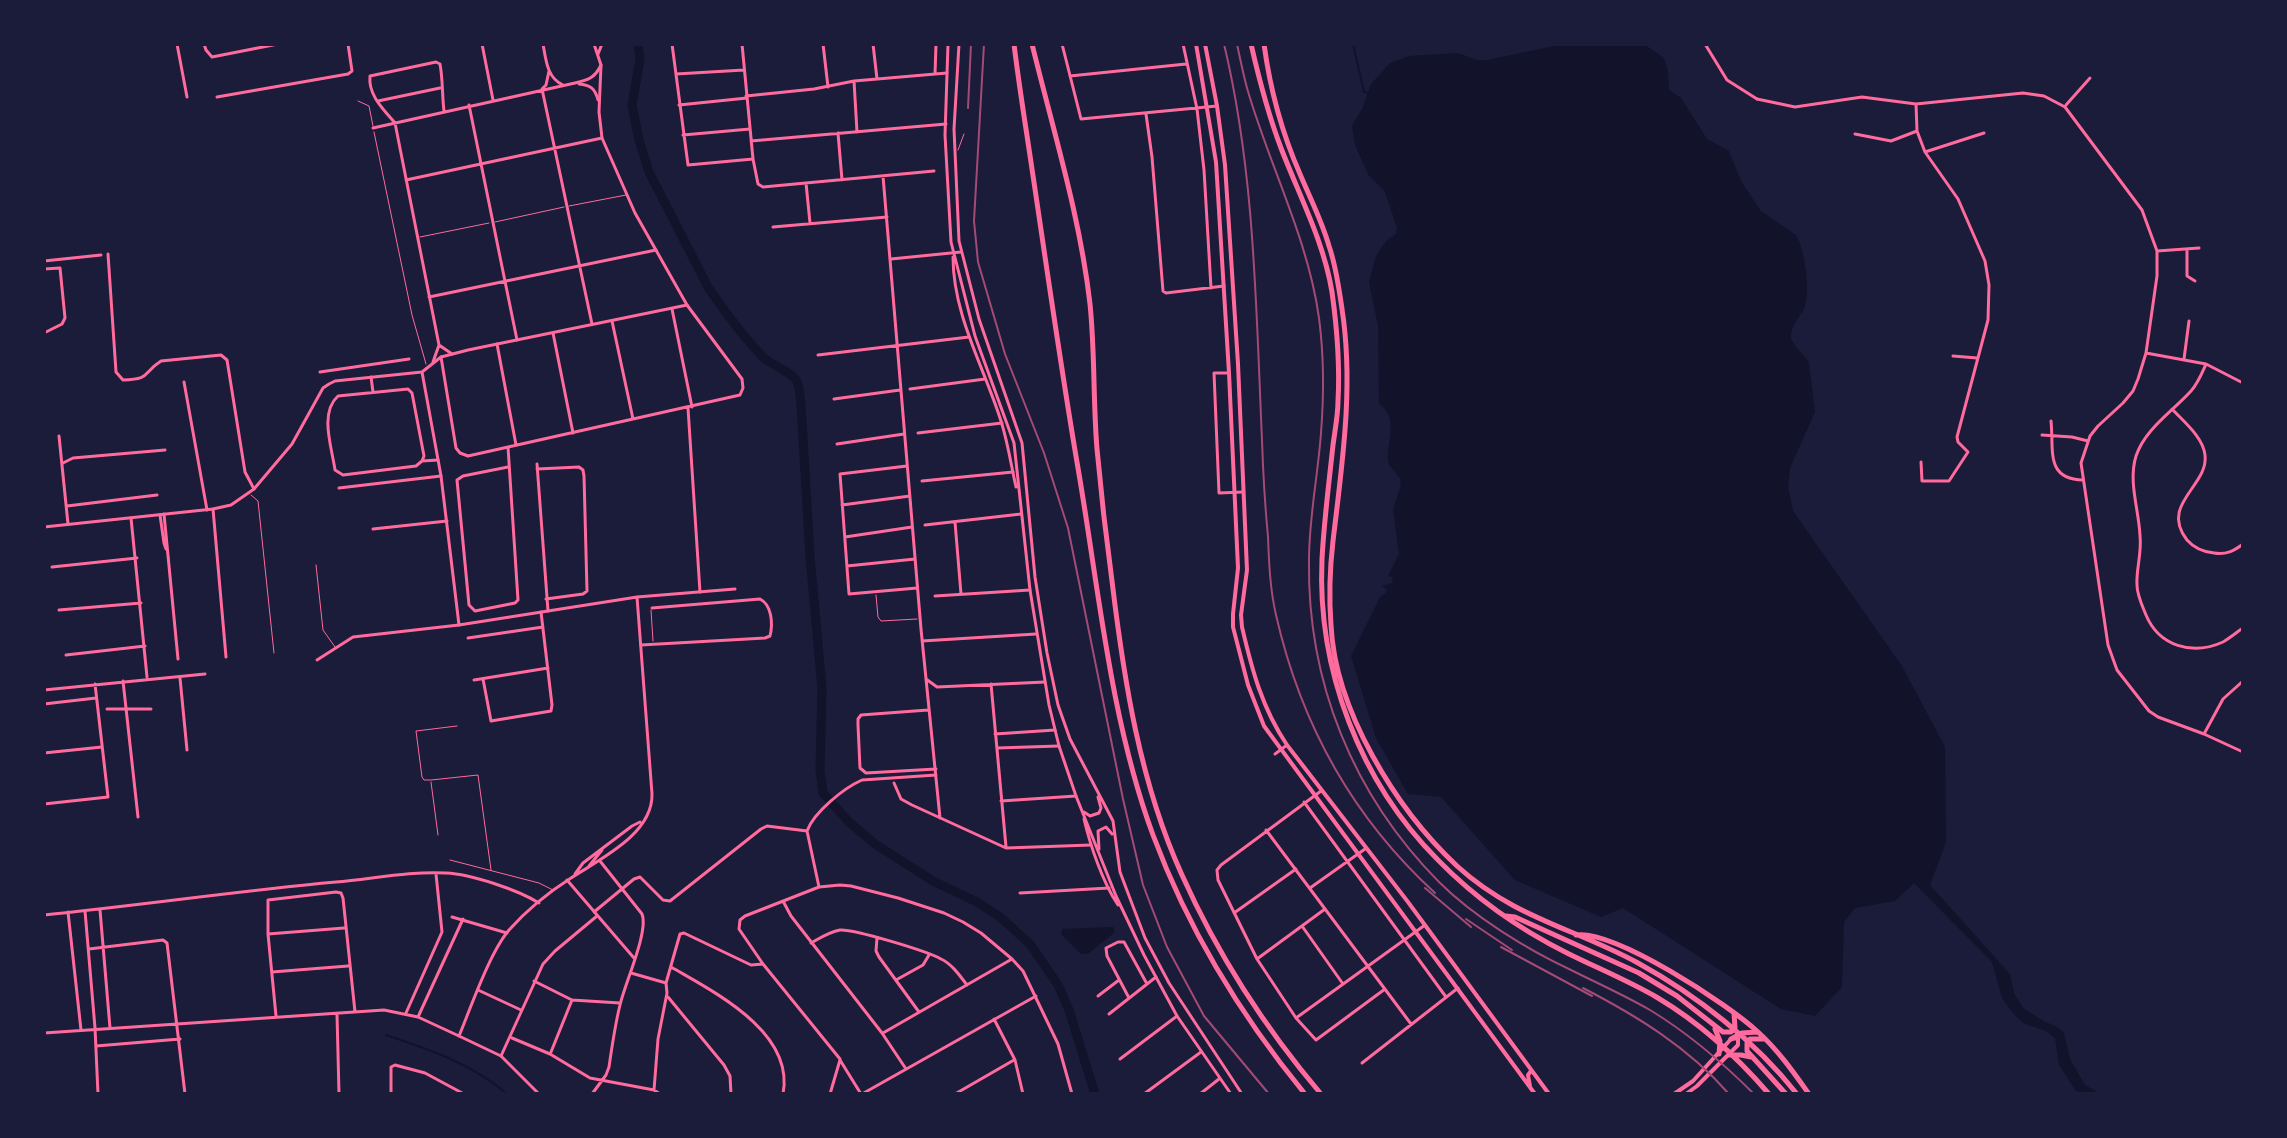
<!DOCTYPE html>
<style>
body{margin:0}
#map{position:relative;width:2287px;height:1138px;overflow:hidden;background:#1b1b3a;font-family:Raleway,sans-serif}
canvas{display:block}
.frame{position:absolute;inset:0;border:46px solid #1b1b3a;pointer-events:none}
</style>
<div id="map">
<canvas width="2287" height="1138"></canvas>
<div class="frame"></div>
</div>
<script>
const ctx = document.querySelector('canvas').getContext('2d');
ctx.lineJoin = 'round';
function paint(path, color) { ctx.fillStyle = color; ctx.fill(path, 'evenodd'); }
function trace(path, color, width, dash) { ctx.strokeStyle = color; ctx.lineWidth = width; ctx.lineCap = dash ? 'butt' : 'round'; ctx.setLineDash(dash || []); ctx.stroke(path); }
paint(new Path2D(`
 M1564,44H1644L1664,58L1668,71L1669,90L1681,98L1707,139L1729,151L1741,181L1761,211L1796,235C1805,251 1811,292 1804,309C1800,317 1790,327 1791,337C1792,346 1805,354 1809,363L1815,412L1790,468L1788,487L1793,511L1902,666L1945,747L1946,842L1930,885L2010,974L2014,993L2023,1008L2045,1022L2056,1026L2064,1033L2070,1059L2085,1085L2099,1093L2112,1094H2079L2076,1091L2059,1065L2055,1038L2046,1031L2023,1023L2012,1012L2002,998L1992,962L1914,883L1895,901L1855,908L1844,922L1842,987L1815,1016L1781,1009L1623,908L1601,917L1515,880L1441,797L1408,794L1376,738L1351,656L1380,597L1386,593L1387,590L1382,586L1393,583L1392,577L1388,576L1399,554L1393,509L1401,485L1400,478L1389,465L1388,460C1387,441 1399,417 1379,404L1378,326L1369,282L1376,256L1387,240L1396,234L1397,228L1385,192L1369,176L1355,145L1352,126L1363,107L1371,84L1390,63L1409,56L1458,53L1477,60H1487Z
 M1113,927L1115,932L1088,954H1081L1061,934L1063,929Z`), '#12122b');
trace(new Path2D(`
 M1353,44L1364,92L1368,93
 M386,1035C428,1049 473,1064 507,1094`), '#12122b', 2);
trace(new Path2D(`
 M638,44L640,59L632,105L639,140L649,172L708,287C725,312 743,337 764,358C773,366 789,370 796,380C800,386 800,397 801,405L810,556L822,688L820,771L823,793L848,821L875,844L933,881L977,902L1000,917L1030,944L1058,985L1069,1010L1095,1094`), '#12122b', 9);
trace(new Path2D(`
 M358,101L369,106L373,126
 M374,132L412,315L426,364
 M958,150L964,134
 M569,206L626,195
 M495,222L564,207
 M420,237L489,223
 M251,495L258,501L274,653
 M316,565L323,630L335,647
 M876,595L878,617L881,621L917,619
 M651,610L653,641
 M457,726L416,731L422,777L424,780H431L478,775L491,870
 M431,782L438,835
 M450,860L539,883L553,890`), '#ff6b9d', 1);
trace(new Path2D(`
 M177,44L187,97
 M204,44L206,50L212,57L278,44
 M482,44L493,100
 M543,44C546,60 547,78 563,85
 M672,44L688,165L753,159
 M742,44L753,159L758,184L763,187L934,171
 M823,44L828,87
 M873,44L877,79
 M1062,44L1081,119L1217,106
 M1183,44L1197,109L1204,170L1211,288
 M598,54L602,44
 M549,71L546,85L542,89L592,324
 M676,74L744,70
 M935,74L936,44
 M1070,76L1186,64
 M854,81L857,132
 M579,84C590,85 595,88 598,100
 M746,96L814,89L854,81L947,73
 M217,97L348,74L352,71L348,44
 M1757,99L1795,107L1862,97L1916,104L2023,93L2044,96L2065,107L2142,210L2157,251V276L2146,353L2138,379L2133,391L2123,403L2098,426L2090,436L2081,463L2108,645L2117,670L2149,711L2158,717L2204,734L2243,752
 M378,101L440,88
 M1916,104L1917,131L1925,152L1958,199L1985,261L1989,285L1988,320L1957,437L1958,442L1968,452L1949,481H1922L1921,462
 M469,105L517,340
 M679,105L747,98
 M2066,105L2090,78
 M1146,114L1152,157L1163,291L1166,293L1224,286
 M373,128L575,83C588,80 595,78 601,65
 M838,133L842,180
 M1855,134L1891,141L1917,131
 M683,135L750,129
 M751,141L946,124
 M1925,152L1984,133
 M883,176L921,629L940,818
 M406,180L602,138
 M806,183L810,223
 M773,227L887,217
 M2187,249V276L2195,281
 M2157,251L2199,248
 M108,254L116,372L123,380C152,379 141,374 161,361L221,355L227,360L245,472L254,489
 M891,259L961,252
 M44,261L101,255
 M44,269L60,268L65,318L62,324L44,333
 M429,297L656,250
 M672,309L692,407
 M612,321L633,419
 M553,333L573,433
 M497,344L516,445
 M439,345L452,354
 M2146,353L2206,364L2243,383
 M818,355L969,337
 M1953,356L1977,358
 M441,357L456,448L460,453L468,456L740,395L743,388L742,379L687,305
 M2184,359L2189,321
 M433,362L439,345L395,123C383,109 368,95 370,76L436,62L440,64C443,80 442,95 444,111
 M2206,364C2202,373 2198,383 2191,391C2172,412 2145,429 2136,456C2128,482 2139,510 2140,536C2142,553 2136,569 2137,585C2137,595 2142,605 2146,615C2159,646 2192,656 2223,642C2230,638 2237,632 2243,628
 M320,372L409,359
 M1229,373H1214L1219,493L1243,492
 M371,377L373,392
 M184,382L207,510
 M408,389L412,393L424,456L422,461L416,466L343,475L335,470C332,448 319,413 338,396Z
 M910,389L985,379
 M834,399L900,390
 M688,408L700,592
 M2172,409C2184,422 2203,437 2205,455C2209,486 2159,504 2187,540C2194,548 2204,552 2214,553C2226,555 2234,551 2243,544
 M2051,421C2054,450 2045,479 2083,480
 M918,433L1002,423
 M2042,435L2072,437L2088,441
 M59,436L68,524
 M837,444L904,434
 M508,447L518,600L515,603L475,611L469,605L457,480L463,476L508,467
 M422,461L438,460
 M63,463L73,458L165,450
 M537,464L548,611
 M907,466L840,474L849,594L917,588
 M537,469L579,467L583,470L584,476L587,591L583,594L546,599
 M922,481L1013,472
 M339,488L441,476
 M842,505L910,496
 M67,506L157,495
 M213,509L226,657
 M164,514L178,659
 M160,515L164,543L166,549
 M131,518L147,677
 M955,522L961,594
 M925,525L1021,514
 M373,529L447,521
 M845,537L912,527
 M847,566L915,559
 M52,567L137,558
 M935,596L1030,590
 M59,610L141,603
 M468,638L543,627
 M922,641L1036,634
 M641,645L765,638L770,636C773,624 772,605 760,599L652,608
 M66,655L145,646
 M317,660L353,637L459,625
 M180,678L187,750
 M483,679L491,721L551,711L552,705L541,612
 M926,679L937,687L1045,682
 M474,680L548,668
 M123,681L138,817
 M991,684L1006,847
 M44,690L205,674
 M44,704L96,698
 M107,709H151
 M928,710L861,715L858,719V725L860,768L866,773L936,769
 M995,734L1055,730
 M2204,734L2223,699L2243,681
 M997,748L1059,746
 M44,753L102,747
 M1275,754L1287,745
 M894,783L901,799L912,805L1006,848L1091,845
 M1321,791L1221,865L1217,870L1218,880L1257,959L1296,1018L1316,1040L1385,989
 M1001,801L1076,796
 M1304,802L1446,997
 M44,804L108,797L95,684
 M1266,830L1411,1024
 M567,880L634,958
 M819,887L807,831C814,812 844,788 862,780L936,775
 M1310,888L1365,849
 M1020,893L1109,888
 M783,901L791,916L882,1033L906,1069
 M100,910L110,1028
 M85,911L95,1028L98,1094
 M68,912L81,1030
 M594,912L634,879L640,877L663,900L670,901L761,829L767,826L807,831
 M1234,913L1296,869
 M44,915C142,905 238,891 336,882C372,879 410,871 446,873C471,874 518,890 539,903
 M452,917L507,933
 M1302,926L1343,984
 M268,934L344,928
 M877,938L876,951L879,957L919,1012
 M811,943C820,938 829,932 840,930C854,929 927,951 941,959C952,964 960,976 967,985
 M89,949L163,940L167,943L185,1094
 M1257,959L1325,909
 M671,967C714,992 795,1032 783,1094
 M272,972L348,966
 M631,973L666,983
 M896,980L923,965L929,955
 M534,981L572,1000L620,1003
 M478,990L521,1010
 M1098,996L1119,980
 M668,997L724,1065L730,1076L731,1094
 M1129,998L1107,956L1106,948L1118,942H1124L1147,984
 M406,1013L442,932L436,874
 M337,1014L339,1094
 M1109,1014L1156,977
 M276,1016L268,934V900L336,892L341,893L343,898L355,1012
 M418,1017L463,919
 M1296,1018L1425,925
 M994,1019L1015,1060L1023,1094
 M44,1033L384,1010L418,1017L459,1036
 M883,1033L1012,959
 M512,1038L550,1054L590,1078L654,1090L660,1094
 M96,1046L180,1039
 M551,1052L572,1000
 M501,1056L543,964L555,951L597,916
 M840,1059L763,964L739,929L740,920L745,916L819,887L840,885L851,886L898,898L944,913L963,922L981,933L1012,959L1023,971L1058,1044L1072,1094
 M1120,1059L1177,1016
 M1362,1063L1458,988
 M654,1090L658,1039L667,993L666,983L680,934L684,933L751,965L763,964
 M391,1094V1067L395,1065L425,1073L464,1094
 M592,1094L606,1075L609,1067C612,1046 615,1025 620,1005C625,983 649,931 642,914L600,861
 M862,1094L1036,996
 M955,1094L1014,1060
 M1144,1094L1201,1052
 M1200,1094L1219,1079`), '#ff6b9d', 3);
trace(new Path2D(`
 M948,44L945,135L951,242L975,336L1014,443L1030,590L1049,705L1059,746L1076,796L1116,896L1144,955L1177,1016L1231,1094
 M959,44L954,129L959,241L979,319L1022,443L1035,577L1047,653L1058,705L1070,739L1113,821L1120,872L1145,938L1169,983L1242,1094
 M1705,44L1727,80L1757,99
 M953,257C953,315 984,367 1001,421C1008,443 1011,465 1016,487
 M422,372L441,357L468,350L687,305L635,213L602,138L599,112L601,65L594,44
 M422,372L441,476L459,625L637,597L735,589
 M44,527L213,509L231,505L254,489L292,444L323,388L329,384L335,381L422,372
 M1084,812L1090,816L1099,813L1101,808L1098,797
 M1084,819C1090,845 1103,883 1118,905
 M1099,849L1098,831L1106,827L1112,834
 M589,866L602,850
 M575,874L583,863L632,826L640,822
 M840,1060L861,1094
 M539,1094L501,1056L459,1036C471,1007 490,952 509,930C526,911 549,892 571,878C600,859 653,834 652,794L637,597
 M830,1094L840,1060`), '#ff6b9d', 3);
trace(new Path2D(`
 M1196,44L1216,162L1229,373L1238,568L1233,614V627L1248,685L1264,726L1535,1094
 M1205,44L1217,106L1225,165L1238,364L1247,570L1241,615L1242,627C1252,670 1262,708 1287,745L1408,902L1549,1094
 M1530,1086L1528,1075L1531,1071`), '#ff6b9d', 4);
trace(new Path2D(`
 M1674,1094L1693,1081L1731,1039L1738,1038V1045L1697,1086L1686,1094`), '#ff6b9d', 4);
trace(new Path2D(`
 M1014,44C1019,86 1026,128 1032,169C1047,269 1061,369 1078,468C1099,590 1110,718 1153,835C1188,929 1241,1016 1305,1094
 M1032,44C1053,130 1080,216 1090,304C1095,352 1093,401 1097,449C1101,493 1106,537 1112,581C1124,681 1140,783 1182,875C1217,953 1265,1028 1321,1094
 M1251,44C1259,79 1268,114 1281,148C1299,195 1324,242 1332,292C1337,328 1340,365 1338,401C1338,415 1335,430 1333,445C1329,483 1324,521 1322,559C1317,670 1360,782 1438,860C1475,898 1519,929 1567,953C1597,968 1629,981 1658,998C1700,1023 1738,1058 1769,1094
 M1264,44C1270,89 1282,133 1300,174C1310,198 1322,221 1329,246C1336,266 1339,288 1342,309C1354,386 1342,465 1333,541C1330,567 1329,599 1331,625C1335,710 1396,809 1457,866C1514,918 1574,928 1638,963C1698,996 1755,1041 1797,1094
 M1506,916L1515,917L1639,973L1677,996L1723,1032H1731L1735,1028L1734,1013
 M1576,935C1615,930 1728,1004 1758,1032C1778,1050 1794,1073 1809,1094
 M1715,1029L1720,1041L1719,1054
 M1731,1039L1742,1033L1757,1032
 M1764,1039H1750L1747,1043V1051L1786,1094
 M1729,1055H1741L1751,1057`), '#ff6b9d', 5);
trace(new Path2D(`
 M984,44L974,221L978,262L1005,354L1044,453L1068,528L1123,799L1143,885L1167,947L1204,1016L1269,1094
 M1224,44C1255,173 1256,308 1262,440C1263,472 1265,505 1268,537C1269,563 1270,589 1276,615C1301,725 1352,817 1435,893
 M1237,44C1240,58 1243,73 1247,88C1269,165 1308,238 1319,318C1324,356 1324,395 1321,433C1318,475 1309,517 1309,560C1307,682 1353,795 1439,882C1473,916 1526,949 1571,970C1597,983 1624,995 1650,1010C1688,1033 1723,1063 1754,1094
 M968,108L971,44
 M1425,888L1471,927
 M1466,919L1512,950
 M1501,947L1592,996
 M1583,988C1637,1016 1688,1047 1729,1094`), '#a44b75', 2);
</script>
